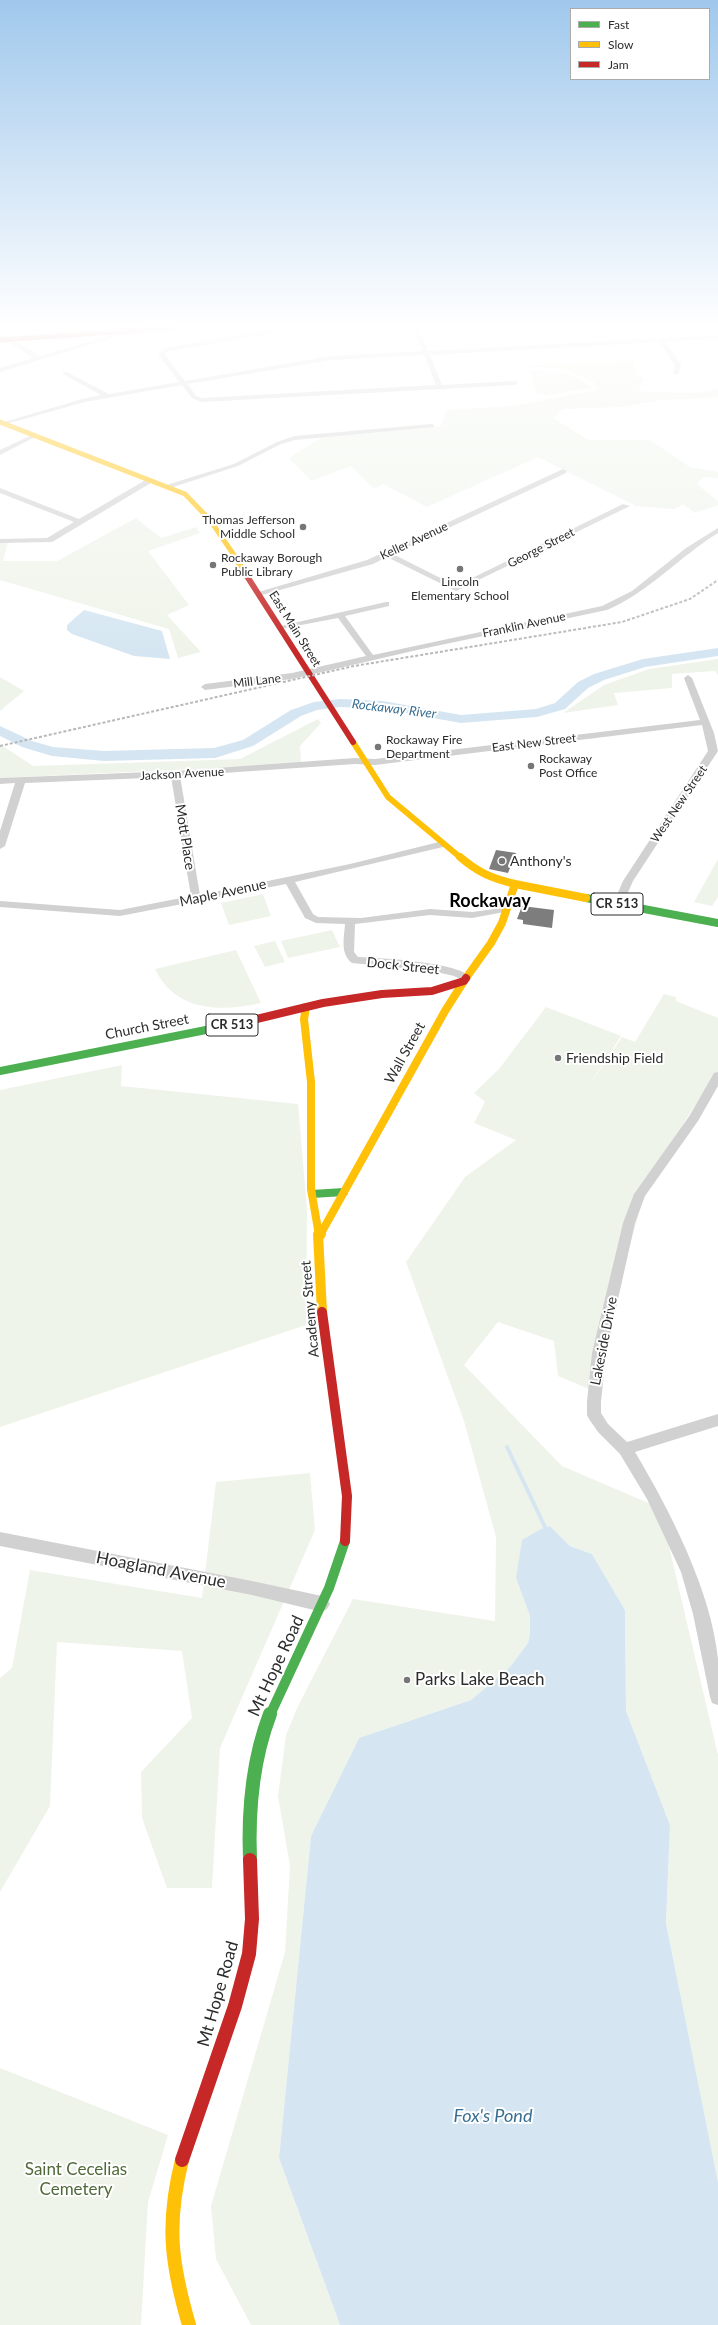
<!DOCTYPE html>
<style>
body{margin:0}
#map{position:relative;width:718px;height:2325px;overflow:hidden;background:#fff;font-family:Lato,sans-serif}
canvas{display:block}
.legend{position:absolute;left:570px;top:8px;width:140px;height:72px;box-sizing:border-box;background:#fff;border:1px solid #ababab;margin:0;padding:5px 7px;list-style:none;font-size:12px;color:#2c2c2c}
.legend li{display:flex;align-items:center;gap:8px;height:20px}
.legend b{width:20px;border:1px solid #ababab}
</style>
<div id="map">
<canvas width="718" height="2325"></canvas>
<ul class="legend">
<li><b style="height:5px;background:#4caf50"></b>Fast</li>
<li><b style="height:5px;background:#ffc107"></b>Slow</li>
<li><b style="height:5px;background:#c62828"></b>Jam</li>
</ul>
</div>
<script>
const ctx = document.querySelector('canvas').getContext('2d');
ctx.lineJoin = 'round';
function paint(path, color) { ctx.fillStyle = color; ctx.fill(path, 'evenodd'); }
function trace(path, color, width, dash) { ctx.strokeStyle = color; ctx.lineWidth = width; ctx.lineCap = dash ? 'butt' : 'round'; ctx.setLineDash(dash || []); ctx.stroke(path); }
function label(font, color, halo, rows, align = 'center') {
  ctx.font = font + ' Lato,sans-serif'; ctx.lineWidth = 4; ctx.setLineDash([]); ctx.textBaseline = 'middle'; ctx.strokeStyle = halo; ctx.fillStyle = color; for (const [text, x, y, turn = 0] of rows) {
    ctx.save(); ctx.translate(x, y); ctx.rotate((+turn || 0) * Math.PI / 180); ctx.textAlign = isNaN(turn) ? turn : align; if (halo) ctx.strokeText(text, 0, 0); ctx.fillText(text, 0, 0); ctx.restore();
  }
}
paint(new Path2D(`
 M633,360L638,377L644,379L638,391L696,393L718,389V397L662,400L622,407L563,409L553,418L589,440H650L690,467L718,472V478L703,477L697,484L718,501V505L695,513L683,504L674,509L636,506L538,457L427,507L383,484L374,489L351,466L311,481L289,458L327,434L441,426L447,410L512,406L597,390L593,381L564,369L519,366Z
 M530,370L571,374L593,388L547,395L537,394Z
 M136,518L161,538L196,527L200,533L148,551L189,605L167,615L201,652L178,658L169,629L0,580V542H8L3,561H57Z
 M718,659V675L715,671L672,674V688L614,693L618,705L563,713L604,685L649,669Z
 M0,677L24,691L0,711Z
 M318,719L321,723L300,746L301,764L0,778V744L33,766L240,759Z
 M718,859V897L712,906L694,902Z
 M263,894L271,916L229,925L221,903Z
 M332,930L340,947L288,958L281,941Z
 M275,941L285,962L265,967L254,946Z
 M236,950L261,1003C220,1012 176,1012 155,969Z
 M664,994L676,997V1001L718,1018V1071L650,1174L589,1389L558,1376L554,1341L498,1322L464,1365L562,1466L660,1508L718,1755V2182L666,1923L670,1825L626,1711L625,1610L592,1554L570,1546L550,1526L541,1529L516,1578L530,1616V1633L528,1643L510,1667L471,1700L359,1738L311,1836L279,2158L340,2325H251L216,2259L211,2206L285,1952L290,1866L278,1796L286,1735L298,1706L353,1599L495,1621L496,1537L464,1421L406,1262L465,1177L516,1140L474,1123L485,1102L474,1093L499,1069L546,1007L621,1036L586,1090L622,1037L635,1042Z
 M122,1065L121,1086L298,1104L307,1209L306,1325L0,1427V1090Z
 M310,1473L315,1530L220,1748L212,1888H167L142,1818L141,1772L192,1718L182,1651L57,1642L50,1806L0,1892V1678L12,1668L30,1570L202,1598L216,1482Z
 M0,2068L168,2135L148,2202L141,2325H0Z`), '#eff4ea');
paint(new Path2D(`
 M84,610L162,631L170,659L134,656L72,634L67,630V625Z
 M550,1526L570,1546L592,1554L625,1610L626,1711L670,1825L666,1923L718,2182V2325H340L279,2158L311,1836L359,1738L471,1700L510,1667L528,1643L530,1633V1616L516,1578L522,1540L541,1529Z`), '#d5e6f2');
trace(new Path2D(`
 M507,1447L545,1527`), '#d5e6f2', 4);
paint(new Path2D(`
 M718,648V656L645,667L604,680L588,688L565,709L537,717L461,723L383,709L340,707L317,710L301,716L253,746L215,758L104,761L52,756L22,747L0,736V726L32,741L53,747L104,751L214,748L243,740L291,710L314,702L340,699L383,701L461,715L536,709L555,703L578,682L594,674L643,659Z`), '#d5e6f2');
paint(new Path2D(`
 M496,850L516,853L508,873L489,869Z
 M522,906L554,910L552,928L523,924V920L517,919Z`), '#7d7d7d');
paint(new Path2D(`
 M277,328H283L277,333L169,351L164,354L185,381L331,356L422,351L413,328H419L428,351L718,335V339L666,342L681,365L679,373L676,375L673,373L675,365L660,342L430,355L442,385L515,381L518,383L515,385L201,402L192,398L182,385L85,402L6,424L1,423L82,399L101,395L63,374V372H67L109,394L179,382L158,354L165,348ZM424,355L436,385L202,398L196,396L188,384L331,360Z
 M134,329L139,330L0,372V368L34,358L0,337V332L40,356Z
 M432,424L434,425V427L295,440L281,444L238,466L170,488L163,486L234,464L277,442L294,436Z
 M34,434L39,435L0,455V450Z
 M563,469L567,471L566,473L393,554L456,586L623,504L630,506L456,591L387,557L373,564L262,595L255,593L367,560Z
 M149,478L156,480L52,542L0,543V539L47,538L74,522L0,493V488L79,519Z
 M718,528V533C679,557 649,592 607,610L417,650L292,679L205,690L201,687L205,684L292,673L366,656L338,618L280,629L276,627L386,602H389V606L345,616L373,655L602,606L632,591L686,548Z
 M688,675L692,678L714,733L718,751L633,881L622,906L618,907L613,904L623,881L708,751L702,725L375,765L355,764L180,776L200,895L350,864L443,841L446,842L448,844L443,847L295,882L313,914L318,917L361,918L430,909L472,912L510,907V911L472,918L430,915L355,924L354,952L358,957C379,958 461,962 471,978L470,981L466,982L454,976L432,971L352,963C340,954 344,938 345,924L316,923L305,918L286,884L120,916L0,907V901L120,910L191,896L171,777L25,783L5,846L0,849V831L15,783L0,784V778L175,771L355,758L375,759L700,720L684,678Z
 M718,1072V1086L698,1121L645,1196L635,1223L606,1353L601,1402V1413L608,1424L627,1442L718,1414V1426L635,1452C670,1511 711,1590 718,1659C718,1674 718,1690 718,1705L712,1703L710,1697L693,1614L681,1572L647,1499L620,1454L598,1432L589,1419L587,1415V1402L592,1353L623,1223L634,1194L690,1115L714,1073Z
 M0,1532L252,1581L322,1596L327,1599L330,1604L327,1609L322,1612L252,1595L0,1546Z`), '#d1d1d1');
trace(new Path2D(`
 M586,898L718,923
 M0,1071L236,1024
 M312,1194L344,1192`), '#4caf50', 8);
trace(new Path2D(`
 M270,1715L329,1588L345,1541`), '#4caf50', 10);
trace(new Path2D(`
 M250,1860C248,1810 252,1761 270,1714`), '#4caf50', 14);
trace(new Path2D(`
 M0,422L185,494L210,520L238,561`), '#ffc107', 5);
trace(new Path2D(`
 M237,560L243,570
 M353,742L388,797L461,858`), '#ffc107', 6);
trace(new Path2D(`
 M460,857C479,873 491,878 515,884
 M466,978L491,943L502,923L515,884L586,898
 M306,1007L304,1019L311,1082V1189L319,1235
 M320,1235L445,1011L464,981`), '#ffc107', 8);
trace(new Path2D(`
 M318,1234L322,1312
 M319,1237L321,1234`), '#ffc107', 10);
trace(new Path2D(`
 M182,2160C166,2224 171,2263 189,2325`), '#ffc107', 14);
trace(new Path2D(`
 M0,340L172,328`), '#c62828', 5);
trace(new Path2D(`
 M243,570L353,742`), '#c62828', 6);
trace(new Path2D(`
 M236,1024L323,1003L382,994L432,991L464,981L466,978`), '#c62828', 8);
trace(new Path2D(`
 M322,1312L347,1496L345,1541`), '#c62828', 10);
trace(new Path2D(`
 M182,2160L235,2006L249,1954L252,1919L250,1860`), '#c62828', 14);
trace(new Path2D(`
 M0,746L354,666L622,622L690,599L718,580`), '#b8b8b8', 2, [3, 2]);
const sky = ctx.createLinearGradient(0, 0, 0, 653);
sky.addColorStop(0, '#a0c8ec');
sky.addColorStop(0.5, '#fff');
sky.addColorStop(1, '#ffffff00');
ctx.fillStyle = sky;
ctx.fillRect(0, 0, 718, 653);
for (const [x, y, r, color] of [
 [303,527,4,"#767676"],
 [213,565,4,"#767676"],
 [460,569,4,"#767676"],
 [378,747,4,"#767676"],
 [531,766,4,"#767676"],
 [502,861,4,"#767676"],
 [558,1058,4,"#767676"],
 [407,1680,4,"#767676"]
]) { const dot = new Path2D(); dot.arc(x, y, r, 0, 2 * Math.PI); ctx.fillStyle = color; ctx.fill(dot); trace(dot, '#fff', 1.5); }
label('12px', '#2c2c2c', '#fff', [
 ["Thomas Jefferson",295,520,"right"],
 ["Middle School",295,534,"right"],
 ["Rockaway Borough",221,558],
 ["Public Library",221,572],
 ["Lincoln",460,582,"center"],
 ["Elementary School",460,596,"center"],
 ["Rockaway Fire",386,740],
 ["Department",386,754],
 ["Rockaway",539,759],
 ["Post Office",539,773]
], 'left');
label('12px', '#2c2c2c', '#fff', [
 ["Keller Avenue",414,541,-25],
 ["George Street",541,548,-27],
 ["Franklin Avenue",524,625,-12],
 ["East Main Street",295,629,58],
 ["Mill Lane",257,681,-7],
 ["East New Street",534,743,-7],
 ["Jackson Avenue",182,774,-3],
 ["West New Street",679,804,-56]
]);
label('italic 13px', '#376e91', '#fff', [
 ["Rockaway River",394,709,7]
]);
for (const [x, y, w] of [
 [617,904,52],
 [232,1025,52]
]) { const box = new Path2D(); box.roundRect(x - w / 2, y - 11, w, 22, 3); ctx.fillStyle = '#fff'; ctx.fill(box); trace(box, '#2c2c2c', 1); }
label('bold 13px', '#2c2c2c', null, [
 ["CR 513",617,904],
 ["CR 513",232,1025]
]);
label('14px', '#2c2c2c', '#fff', [
 ["Mott Place",185,837,81],
 ["Maple Avenue",223,893,-12],
 ["Dock Street",403,966,6],
 ["Church Street",147,1027,-11],
 ["Wall Street",405,1053,-61],
 ["Academy Street",310,1309,-95],
 ["Lakeside Drive",604,1341,-79]
]);
label('14px', '#2c2c2c', '#fff', [
 ["Anthony's",510,861],
 ["Friendship Field",566,1058]
], 'left');
label('17px', '#2c2c2c', '#fff', [
 ["Hoagland Avenue",161,1570,11],
 ["Mt Hope Road",276,1666,-65],
 ["Mt Hope Road",218,1994,-74]
]);
label('17px', '#2c2c2c', '#fff', [
 ["Parks Lake Beach",415,1680]
], 'left');
label('17px', '#4f6a38', '#fff', [
 ["Saint Cecelias",76,2170],
 ["Cemetery",76,2190]
]);
label('bold 18px', '#000', '#fff', [
 ["Rockaway",490,901]
]);
label('italic 18px', '#376e91', '#fff', [
 ["Fox's Pond",493,2116]
]);
</script>
